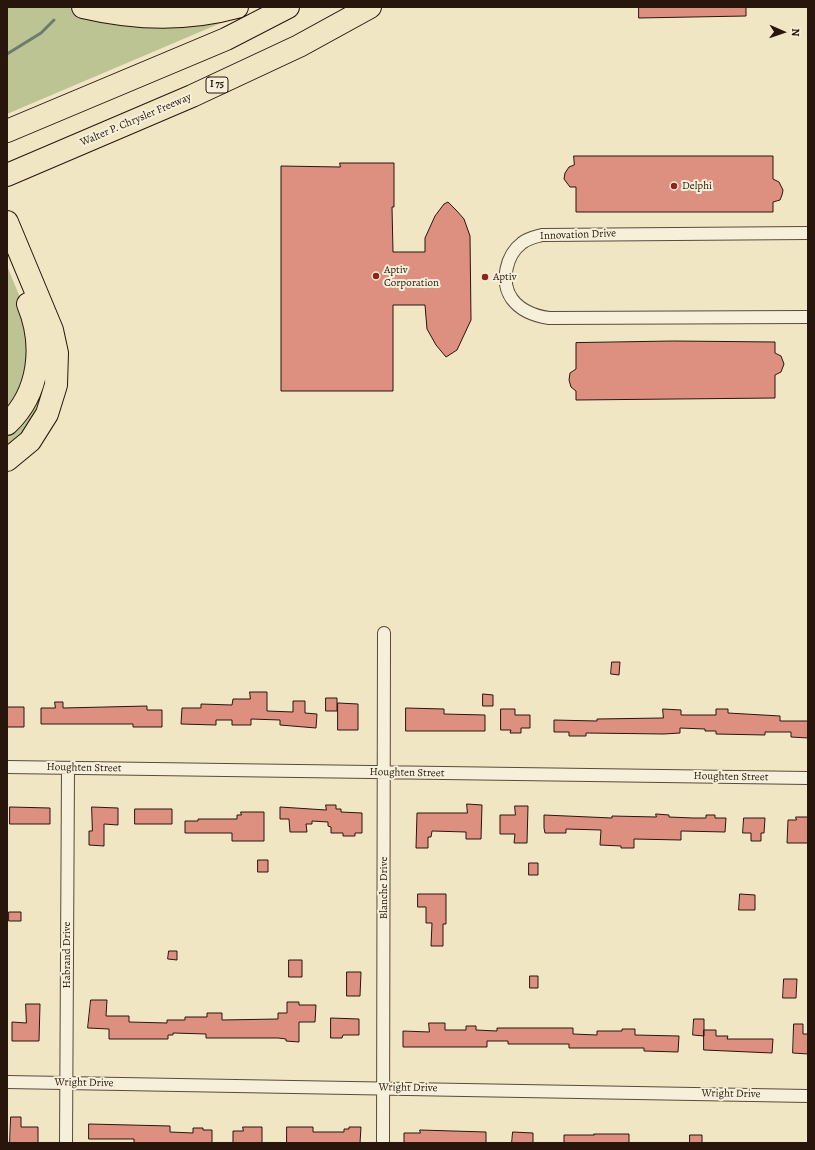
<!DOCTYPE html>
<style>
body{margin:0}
#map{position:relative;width:815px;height:1150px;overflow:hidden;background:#f1e6c4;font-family:Alegreya,serif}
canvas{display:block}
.frame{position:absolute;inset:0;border:8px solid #28160d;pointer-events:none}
.north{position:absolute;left:763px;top:12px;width:40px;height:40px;-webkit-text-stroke:3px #f6efd9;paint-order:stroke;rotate:92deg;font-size:11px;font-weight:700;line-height:16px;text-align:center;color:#28160d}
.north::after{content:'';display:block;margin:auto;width:14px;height:18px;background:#28160d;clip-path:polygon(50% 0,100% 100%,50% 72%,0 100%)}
</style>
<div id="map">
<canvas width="815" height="1150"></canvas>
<div class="frame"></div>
<div class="north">N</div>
</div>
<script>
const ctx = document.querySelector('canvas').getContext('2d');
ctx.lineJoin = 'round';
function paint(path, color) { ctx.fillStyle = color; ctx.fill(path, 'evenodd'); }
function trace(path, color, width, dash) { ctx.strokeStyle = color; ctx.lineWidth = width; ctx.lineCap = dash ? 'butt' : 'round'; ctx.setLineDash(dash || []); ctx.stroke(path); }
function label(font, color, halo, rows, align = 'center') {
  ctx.font = font + ' Alegreya,serif'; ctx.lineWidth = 4; ctx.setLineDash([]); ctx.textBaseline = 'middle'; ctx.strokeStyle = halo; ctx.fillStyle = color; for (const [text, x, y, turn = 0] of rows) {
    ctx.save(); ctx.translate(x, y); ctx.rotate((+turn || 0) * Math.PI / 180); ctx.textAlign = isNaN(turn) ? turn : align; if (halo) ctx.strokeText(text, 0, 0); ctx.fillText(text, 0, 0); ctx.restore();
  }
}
paint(new Path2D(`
 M7,7H66L95,16L242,14L7,114Z
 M7,266L29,319V375L7,412Z
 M42,373L49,375L34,421L7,451V434Z`), '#bcc493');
trace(new Path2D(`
 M7,54L41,33L54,20`), '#6d7c6f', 3);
const building = new Path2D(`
 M639,7H746V16L639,18Z
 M574,156H773V179L779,182L783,190L782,195L780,200L773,202V212H576V187H570L564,179L565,173L569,167L574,165Z
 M340,163H394V207H392L393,252H425V238L435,216L444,204L448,202L456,210L464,219L470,236L471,320L457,350L446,357L436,345L427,329L425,305H393V391H281V166L340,167Z
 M674,341L775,342V353L781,356L784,364L781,372L775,375V398L576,400V391L571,387L569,380L570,373L576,369V343Z
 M612,662H620L619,675L611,674Z
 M250,692H267V711L293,712V701H305V713L317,714L316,728L280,725V720L251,719V725H232V720H216V725L181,724L182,708H201V704L232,705L233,699H250Z
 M483,694L493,695V706H483Z
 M326,698H337V711H326Z
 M55,702H63V708L147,706V710H162V727H133V724H41V708H55Z
 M338,703L358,704V730H338Z
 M7,707H24V727H7Z
 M406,708L444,709V714L485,715V731H406Z
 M501,709H515V715H530V728H521V733H510L511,730H501Z
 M663,709L681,710V715H716V709H728V713L780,716V721H808V738L791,737V732H765V735L716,734V731H705V729L680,728V733L664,734L586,733V736H569V732H554V720L597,721V719L663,718Z
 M467,804L482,805L481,839H466V832L432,831L431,837H428V848H416L417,813H467Z
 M326,805H336V809H341V812L362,813V833H355V836H343V833H331V827L328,826V822L312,821V824H306L307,832H290L289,819H280V807L326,810Z
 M515,806H528L527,843H514L515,834H500V815H515Z
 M10,807L50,808V824H10Z
 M92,807L118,808V825L104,824V846L89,845V831H92Z
 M135,809H172V824H135Z
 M241,812H264V841H232V833H185V821H198V819H237V815H241Z
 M656,814L669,815V817L693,818H706V815H715V818H726L725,832L681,831V840L634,839V848H621V846L600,845L601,830L566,829V833H545L544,828V815L612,818V816L656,817Z
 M796,817H808V843H787L788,820H796Z
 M744,818H765L764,833H761V841H751V833H743Z
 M258,860H268V872H258Z
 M529,863H538V875H529Z
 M418,894H446V924H443V946H431L432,923H426V907H418Z
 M740,894L755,895V910H739Z
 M9,912H21V921H9Z
 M169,951H177V960L168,959Z
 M289,960H302V977H289Z
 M347,972H361L360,996H347Z
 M530,976H538V988H530Z
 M784,979H797L796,998H783Z
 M91,1000H107L106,1016H129V1022L167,1023V1020H185V1017H207V1013H222V1020L278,1019V1013H287V1002H299V1005H316L315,1022H299V1042L286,1041V1039L278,1038H206V1034L173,1033V1035H168V1039H109V1029L88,1028Z
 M26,1004H40L39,1041H12V1022L26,1023Z
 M331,1018L359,1019V1035H343L342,1038H331Z
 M694,1019H704V1036L693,1035Z
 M429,1023H445V1030H466V1026H476V1030L497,1031V1028H573V1034L597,1035V1031H622V1029H635V1035L679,1036L678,1052L644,1051V1048H569V1044H508V1041H487V1047H403V1031L429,1032Z
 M794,1024H803V1034H808V1054L793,1053Z
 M704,1030H716V1036H728L727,1039H773L772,1053L704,1050Z
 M11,1117H21V1127H38V1143H10Z
 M89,1124L170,1126V1132L193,1133V1128H203V1130H212V1143H134V1139H89Z
 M243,1127H262V1143H233V1131H243Z
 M287,1127H313V1132H344V1129H349V1127H361L360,1143H287Z
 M420,1130L486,1132V1143H404V1133H420Z
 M513,1132L533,1133V1143H512Z
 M594,1134H629V1143H564V1135H594Z
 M690,1135H702V1143H690Z`);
paint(building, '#dd8f80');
trace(building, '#28160d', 1);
const minor = new Path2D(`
 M808,233L542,235C535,237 528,238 522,243C506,255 500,282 512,299C521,311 535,316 549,318L808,317
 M7,767L808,778
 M7,1082L808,1096
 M66,1143L68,768
 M383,1143L384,633`);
const motorway = new Path2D(`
 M83,7C134,19 186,21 237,7
 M7,131L226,39L288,7
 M7,175L192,96L299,46L370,7
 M7,222L52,330L57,353L56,385L47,414L30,441L7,460
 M7,424C40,393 45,345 28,304`);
trace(minor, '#5a4a3b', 14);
trace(motorway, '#28160d', 24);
trace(minor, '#f6efd9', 12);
trace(motorway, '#f1e6c4', 22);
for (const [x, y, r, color] of [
 [674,186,4,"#8f2418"],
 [376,276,4,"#8f2418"],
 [485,277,4,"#8f2418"]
]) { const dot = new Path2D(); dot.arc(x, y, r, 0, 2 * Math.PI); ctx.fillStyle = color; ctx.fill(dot); trace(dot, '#f6efd9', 1.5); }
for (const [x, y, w] of [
 [217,85,22]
]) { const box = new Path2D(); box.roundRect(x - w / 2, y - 8, w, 16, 3); ctx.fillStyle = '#f6efd9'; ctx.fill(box); trace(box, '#28160d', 1); }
label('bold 10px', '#28160d', null, [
 ["I 75",217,85]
]);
label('11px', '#28160d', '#f6efd9', [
 ["Walter P. Chrysler Freeway",136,120,-23],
 ["Innovation Drive",578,235,-2],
 ["Houghten Street",84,768,1],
 ["Houghten Street",407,773,1],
 ["Houghten Street",731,777,1],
 ["Blanche Drive",384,888,-90],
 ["Habrand Drive",67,955,-90],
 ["Wright Drive",84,1083,1],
 ["Wright Drive",408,1088,1],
 ["Wright Drive",731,1094,1]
]);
label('11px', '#28160d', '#f6efd9', [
 ["Delphi",682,186],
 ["Aptiv",384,270],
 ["Corporation",384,283],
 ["Aptiv",493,277]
], 'left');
</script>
